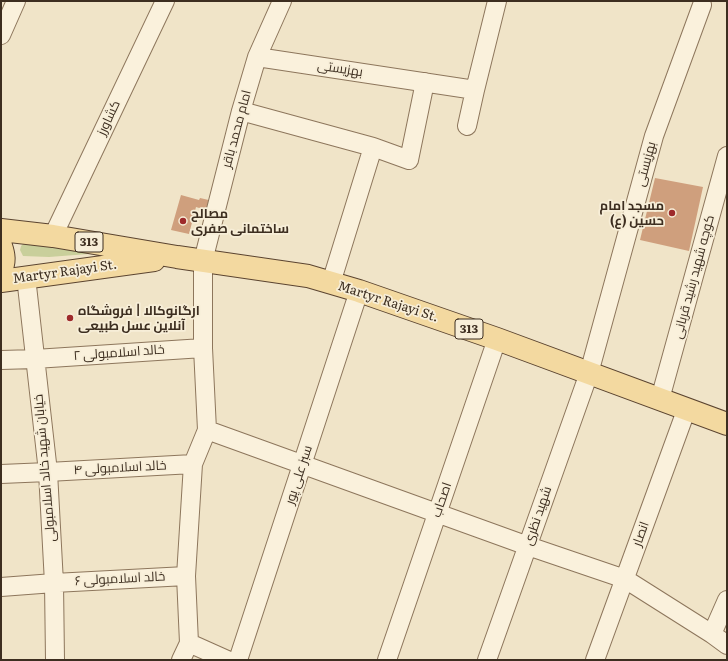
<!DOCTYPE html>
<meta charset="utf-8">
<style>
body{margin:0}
#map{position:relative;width:728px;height:661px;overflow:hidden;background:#f0e4c8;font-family:Literata,serif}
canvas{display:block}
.frame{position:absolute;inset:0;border:2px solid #3d2e20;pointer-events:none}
</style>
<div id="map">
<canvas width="728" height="661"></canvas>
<div class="frame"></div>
</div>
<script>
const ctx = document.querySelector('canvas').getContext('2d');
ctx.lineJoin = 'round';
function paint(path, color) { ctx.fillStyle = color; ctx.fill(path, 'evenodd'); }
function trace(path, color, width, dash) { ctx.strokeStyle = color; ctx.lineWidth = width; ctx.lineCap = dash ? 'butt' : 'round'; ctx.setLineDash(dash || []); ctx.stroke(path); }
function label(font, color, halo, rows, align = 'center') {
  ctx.font = font + ' Literata,Cairo,serif'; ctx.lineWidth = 3.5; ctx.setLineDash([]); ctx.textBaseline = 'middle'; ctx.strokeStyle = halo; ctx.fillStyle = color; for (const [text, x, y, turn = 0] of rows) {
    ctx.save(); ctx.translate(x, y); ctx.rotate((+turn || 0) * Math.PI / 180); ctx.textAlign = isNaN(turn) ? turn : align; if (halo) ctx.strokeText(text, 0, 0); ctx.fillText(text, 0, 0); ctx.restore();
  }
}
paint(new Path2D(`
 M24,243L101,253L49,257L23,256L20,250L21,246Z`), '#c9cf9b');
paint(new Path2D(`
 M655,178L703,187L689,251L640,240Z
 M181,195L199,200L200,198L213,201L209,211L196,207L189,234L171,230Z`), '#cf9f7d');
const street = new Path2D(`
 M1,35L16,1
 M257,57L475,90L497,1
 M241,111L373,147L331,283
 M467,126L475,90
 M373,147L409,160L425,82
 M53,236L165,1
 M26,277L48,472L54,583L55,660
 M1,360L35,359L203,348
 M660,399L727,156
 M207,430L528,546L625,579L712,634L727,645
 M1,474L48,472L193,464
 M1,587L54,583L186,576
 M712,634L727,600
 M189,643L227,660
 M181,660L189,643L186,576L193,464L207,430L203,348V261L241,111L257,57L282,1
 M238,660L359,291
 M387,660L497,339
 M487,660L589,373L654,136L702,5
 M595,660L687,408`);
const primary = new Path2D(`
 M1,230L53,236L177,257L308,276L359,291L497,339L727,424
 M1,246C4,255 5,261 1,270
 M1,281L154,260`);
trace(street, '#8d765c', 20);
trace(primary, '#5b4430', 24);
trace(street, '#faf1dc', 18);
trace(primary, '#f3d9a0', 22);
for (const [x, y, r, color] of [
 [672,213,4,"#9e2a2b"],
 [183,221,4,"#9e2a2b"],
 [70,318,4,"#9e2a2b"]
]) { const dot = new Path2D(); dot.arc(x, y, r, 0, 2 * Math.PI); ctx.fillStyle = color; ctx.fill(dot); trace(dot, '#f7eed8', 1.5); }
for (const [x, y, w] of [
 [89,242,28],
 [469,329,28]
]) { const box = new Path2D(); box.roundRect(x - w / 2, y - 10, w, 20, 3); ctx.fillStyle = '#f7eed8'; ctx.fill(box); trace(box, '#3d2e20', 1); }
label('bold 12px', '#3d2e20', null, [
 ["313",89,242],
 ["313",469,329]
]);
label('13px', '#3d2e20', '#f7eed8', [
 ["بهزیستی",340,69,9],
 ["کشاورز",109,118,-65],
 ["امام محمد باقر",237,129,-75],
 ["بهزیستی",646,164,-75],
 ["Martyr Rajayi St.",65,272,-8],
 ["کوچه شهید رشید قربانی",694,277,-75],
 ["Martyr Rajayi St.",388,302,18],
 ["خالد اسلامبولی ۲",119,353,-4],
 ["خیابان شهید خالد اسلامبولی",45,468,-95],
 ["خالد اسلامبولی ۴",120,468,-3],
 ["سبز علی پور",299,475,-72],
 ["اصحاب",442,500,-71],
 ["شهید نظری",538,516,-71],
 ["انصار",641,534,-70],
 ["خالد اسلامبولی ۶",120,579,-3]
]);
label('bold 13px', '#3d2e20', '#f7eed8', [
 ["مسجد امام",664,206,"right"],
 ["حسین (ع)",664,221,"right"],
 ["مصالح",191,214],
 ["ساختمانی صفری",191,229],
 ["ارگانوکالا | فروشگاه",78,311],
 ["آنلاین عسل طبیعی",78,326]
], 'left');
</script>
